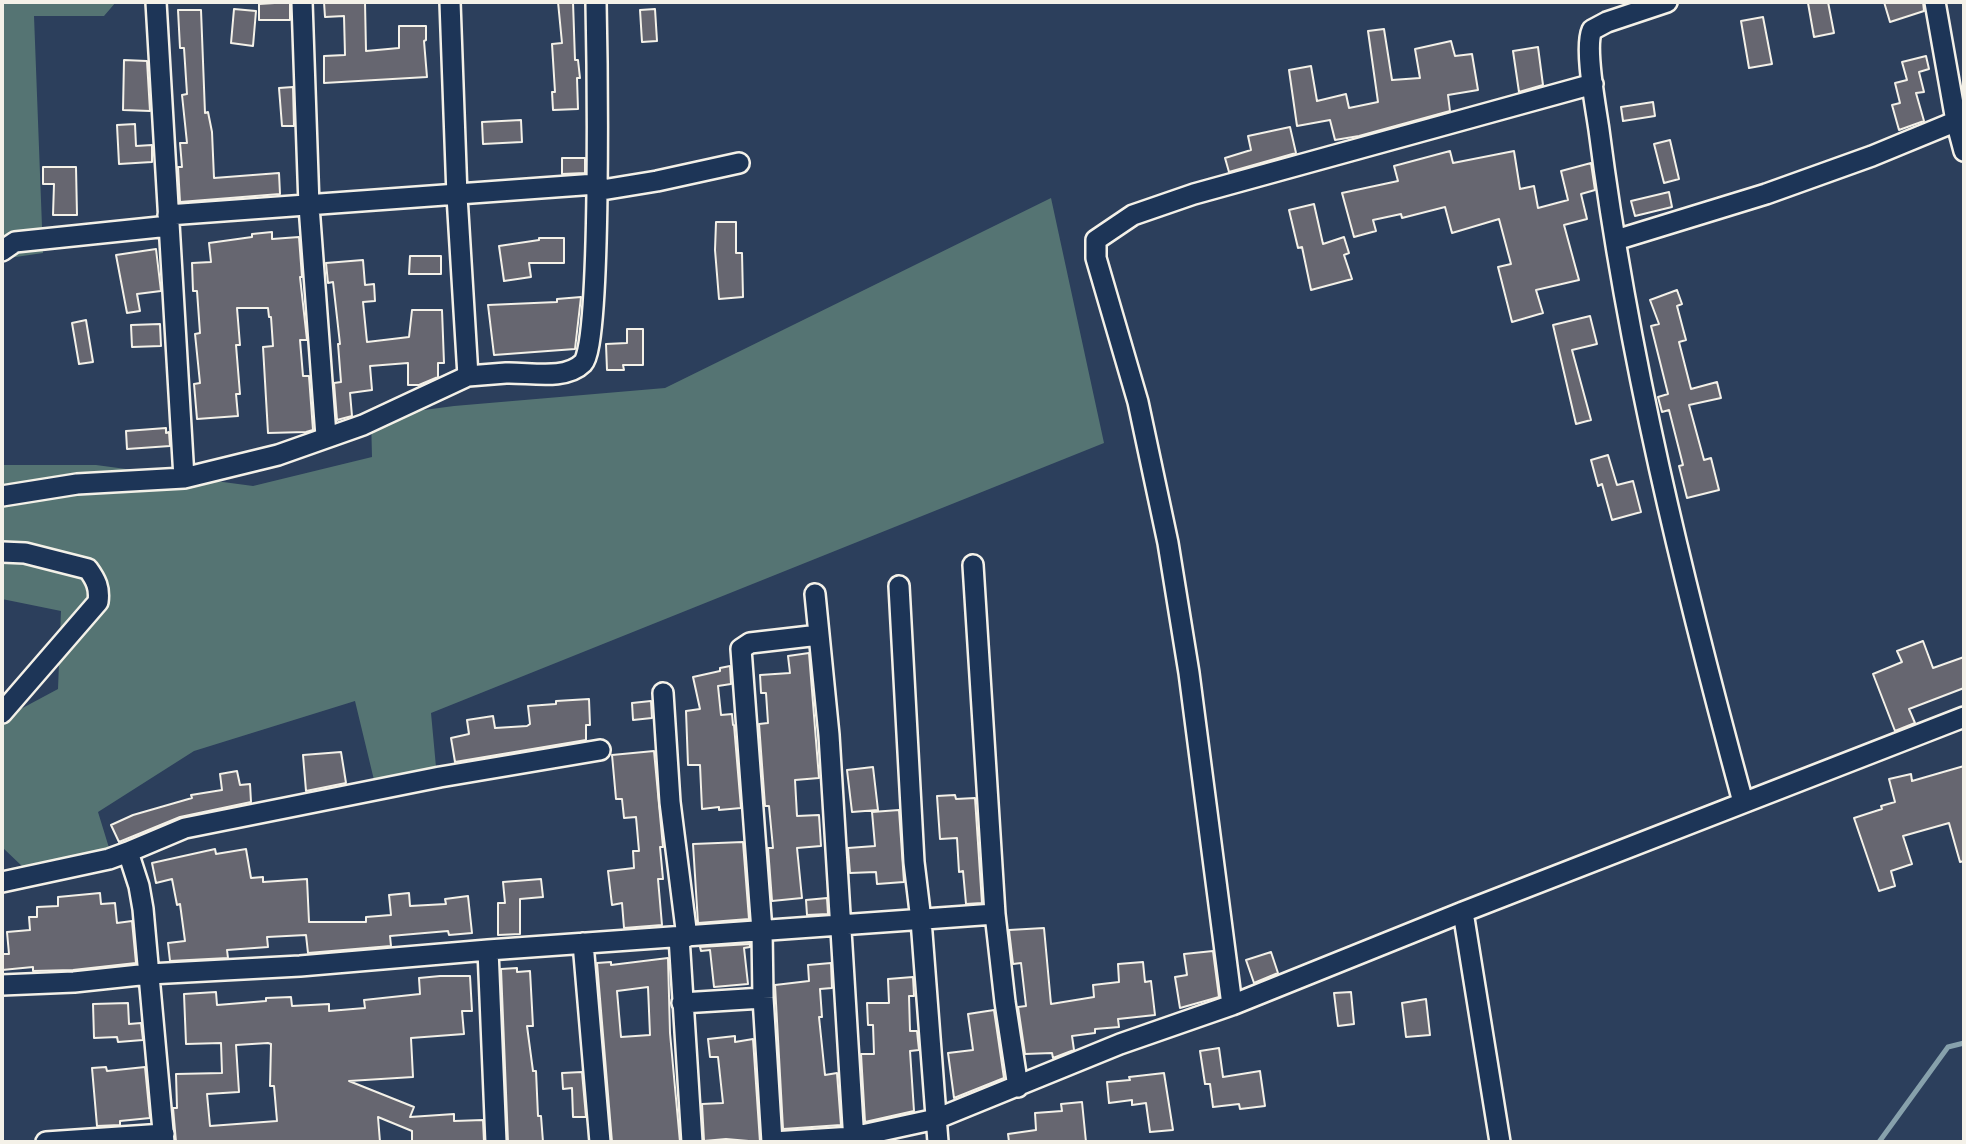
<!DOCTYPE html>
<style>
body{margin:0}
#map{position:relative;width:1966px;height:1144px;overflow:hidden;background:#2c3f5c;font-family:"Indie Flower",sans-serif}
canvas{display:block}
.frame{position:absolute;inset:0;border:4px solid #f4f1e8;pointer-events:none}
</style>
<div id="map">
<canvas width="1966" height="1144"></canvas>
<div class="frame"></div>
</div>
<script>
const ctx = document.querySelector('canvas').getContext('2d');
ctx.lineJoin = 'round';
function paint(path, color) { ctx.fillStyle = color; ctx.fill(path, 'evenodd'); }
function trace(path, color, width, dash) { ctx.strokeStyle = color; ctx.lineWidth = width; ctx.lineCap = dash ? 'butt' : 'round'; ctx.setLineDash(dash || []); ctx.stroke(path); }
paint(new Path2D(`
 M2,2H116L104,16H34L43,253L2,259Z
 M1051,198L1104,443L431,713L436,767L374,780L355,701L194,751L98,812L110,851L24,868L2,847V719L58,689L61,611L2,599V465H96L253,486L372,457L371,417L454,406L665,388Z`), '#557473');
trace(new Path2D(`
 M1879,1142L1948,1047L1964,1043`), '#87a1ac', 5);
const building = new Path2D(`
 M290,2V20H259V4Z
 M324,2H365L366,51L399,48V26H426V40L424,41L427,77L324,83V56L345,55L344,16L325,17Z
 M558,2H573L575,60H578L580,78H577L578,109L553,110L552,92H555L552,44L562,43Z
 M1817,2H1828L1834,33L1814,37L1808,3Z
 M1884,2H1923L1924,11L1890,22Z
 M234,9L256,11L253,46L231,43Z
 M655,9L657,41L642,42L640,10Z
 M178,10H201L205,113L208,112L212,132L214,178L279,173L280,194L180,202L178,167H182L180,143H187L182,95L187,94L184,48H180Z
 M1763,17L1772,64L1749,68L1741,21Z
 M1384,29L1392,80L1420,78L1415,49L1451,41L1455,56L1472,54L1478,90L1448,95L1450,111L1359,136L1335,140L1330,120L1297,126L1289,70L1311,66L1317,101L1346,94L1349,108L1378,102L1368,31Z
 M1538,47L1543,85L1519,92L1513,51Z
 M1926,56L1929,69L1919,72L1924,92L1916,93L1924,121L1899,130L1892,105L1900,103L1895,83L1907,80L1902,62Z
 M124,60L147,61L150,111L123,110Z
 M293,87L294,126H282L279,88Z
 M1653,102L1655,116L1623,121L1621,107Z
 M521,120L522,142L483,144L482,122Z
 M135,124L136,146L152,145V162L119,164L117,125Z
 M1290,127L1296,153L1229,172L1225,158L1251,150L1248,136Z
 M1670,140L1679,179L1664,183L1654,144Z
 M1450,151L1453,163L1514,151L1520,189L1534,186L1538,208L1568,200L1561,171L1591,163L1595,190L1581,194L1587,219L1564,225L1579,280L1536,290L1543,313L1512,322L1498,267L1511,264L1499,219L1452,233L1445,207L1402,218L1401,214L1373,220L1376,231L1354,237L1342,193L1398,181L1394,166Z
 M562,158H585V173L562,174Z
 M43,167H76L77,215H53L54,184H43Z
 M1669,192L1672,207L1635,216L1631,201Z
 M1314,204L1323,244L1344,237L1349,253L1344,255L1352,279L1311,290L1302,247L1298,248L1289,210Z
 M716,222H736V253H742L743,297L719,299L715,250Z
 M272,232V239L299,237L302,277H300L307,340H300L303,376H309L313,430L306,432L268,433L263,347L273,346L271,317H269L268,308H237L240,345H236L240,394H236L238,416L197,419L194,384L200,383L195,334L200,333L197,291H193L192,263L211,262L209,243L252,237V234Z
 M539,238H564V263H529L531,277L504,281L499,246L539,240Z
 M156,249L161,291L137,294L140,311L127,313L116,255Z
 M410,256H441V274H409Z
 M363,260L365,285L374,284L375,301L363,302L367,342L409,337L412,310H442L444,363H438V377L419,385H408V363L370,366L372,390L350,393L352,416L337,420L334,383L341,382L338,344H340L333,282L328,283L326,263Z
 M1677,290L1682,304L1677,306L1686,340L1679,342L1691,389L1717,382L1721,398L1689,405L1704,460L1711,458L1719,490L1687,498L1679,466L1683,465L1669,410L1662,412L1658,397L1668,394L1651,326L1659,324L1650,300Z
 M581,297L575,349L494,355L488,305L557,302V299Z
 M1590,316L1597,344L1572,350L1591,420L1576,424L1553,325Z
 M86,320L93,362L79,364L72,323Z
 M160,324L161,346L132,347L131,325Z
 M627,329H643V365H623L624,370H607L606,344L627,343Z
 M166,428V433L169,432L170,446L127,449L126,431Z
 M1608,455L1617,485L1633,481L1641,512L1612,520L1602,484L1598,486L1591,460Z
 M1923,641L1933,668L1964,657V688L1909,709L1915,723L1895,731L1873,674L1902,662L1897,651Z
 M809,653L819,778L795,780L797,816L819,815L821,846L797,848L802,898L772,901L768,848H773L769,806H765L759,724L768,723L766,693H761L760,675L790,673L788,656Z
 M730,666L731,684L718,686L721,715L732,714L733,725H734L741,808L719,810V807L702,809L700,765H688L686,711L700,709L693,677L720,671V668Z
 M589,699L590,725H586V740L455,762L451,738L469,734L467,720L493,716L495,728L527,726L530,724L528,706L556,704V701Z
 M651,701L652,718L633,720L632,703Z
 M654,751L663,847H660L663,879H658L662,925L624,928L622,903L612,905L608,871L634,868L633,851H639L636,817L624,818L622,799H616L612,755Z
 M341,752L346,783L306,791L303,755Z
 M1964,766V861L1960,862L1949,823L1903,836L1912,864L1891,871L1895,886L1879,891L1854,818L1882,809L1881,806L1895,802L1889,779L1911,774L1912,781Z
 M873,767L878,810L852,812L847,770Z
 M237,771L240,785L250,784L251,802L180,817L119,842L111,825L133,815L192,798L191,795L222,790L220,774Z
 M955,795L956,799L975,798L982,903L966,904L963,871L959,872L957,838L940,839L937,796Z
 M899,810L904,882L877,884L876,872L850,873L848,848L875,846L872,812Z
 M743,842L749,919L698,923L693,844Z
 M215,849L216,854L246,849L251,878L263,877V882L307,879L309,922H366V917L391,915L389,895L409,893L410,906L446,904L445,899L468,896L472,933L449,935L448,931L390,936L391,946L308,953L306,935L267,937L268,947L227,950L228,958L170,961L168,943L185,941L180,904L177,905L172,879L156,883L152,863Z
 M541,879L543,897L520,899V934L498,935V903H505L503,882Z
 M100,893L101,904L115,903L117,923L132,921L136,963L73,970L33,971V967L2,970V954H9L7,932L30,930L29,917H37V907L58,906V897Z
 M827,898L828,914L807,915L806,900Z
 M1044,928L1051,1004L1094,997L1093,985L1119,982L1118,964L1143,962L1145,982L1151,981L1155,1015L1118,1019L1119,1027L1095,1029V1033L1072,1036L1074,1050L1053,1058L1052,1053L1025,1054L1018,1007L1026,1006L1021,963L1013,964L1009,930Z
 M750,944V947L744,948L748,984L714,987L710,950L701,951L700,947Z
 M1213,951L1219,997L1180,1008L1175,977L1187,975L1184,954Z
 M1271,952L1278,973L1254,983L1246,960Z
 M668,958L670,1033L680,1142H612L597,963L611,962V965ZM648,987L650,1035L621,1037L617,991Z
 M831,963L832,988L820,989L822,1017H819L825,1075L837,1073L841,1125L783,1129L775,985L809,981L808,965Z
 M517,968V972L530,971L533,1026H527L533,1071H536L538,1116H541L543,1142H508L501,969Z
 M440,976H470L472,1011H462L464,1034L411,1038L413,1077L349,1081L414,1107L410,1117L454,1114V1121L483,1120L484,1142H412V1131L378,1117L380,1142H176L173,1108H177L176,1074L222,1073L221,1043L186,1044L184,994L216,992L217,1005L266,1001V998L291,997L292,1006L329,1004V1011L365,1008L364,1000L420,994L419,978ZM268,1043L271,1044L270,1086H274L277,1121L210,1126L207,1094L239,1092L236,1045Z
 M913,977L914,996H909L910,1031H917L919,1050L910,1051L914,1111L865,1122L861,1054H874L873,1025H868L867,1003H889L888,979Z
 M1351,992L1354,1024L1338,1026L1334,993Z
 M1426,999L1430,1035L1406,1037L1402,1003Z
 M128,1003L129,1024L141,1023L143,1040L118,1042L117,1037L94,1038L93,1004Z
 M994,1010L1004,1078L954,1098L948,1053L973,1050L968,1014Z
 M735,1036V1042L753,1039L760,1142L726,1139L704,1141L702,1104L723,1103L718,1057H710L708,1039Z
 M1219,1048L1223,1077L1260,1071L1265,1106L1240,1109L1239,1104L1213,1107L1210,1084H1205L1200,1051Z
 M106,1067L107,1071L145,1067L150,1118L120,1121V1125L97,1126L92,1068Z
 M582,1072L586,1117H573L572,1088L563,1089L562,1073Z
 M1164,1073L1173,1130L1150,1132L1146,1103L1132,1105V1100L1109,1103L1107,1082L1130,1080L1129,1077Z
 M1082,1102L1086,1142H1009L1008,1134L1036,1130L1035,1113L1062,1111L1061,1104Z`);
paint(building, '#666670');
trace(building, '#f4f1e8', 2);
const minor = new Path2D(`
 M156,2L184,478
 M302,2L309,206L326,436
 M1667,2L1607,22L1592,30C1584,48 1596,108 1599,130C1628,357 1683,581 1743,802
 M1935,2L1956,121L1964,151
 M596,191L657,181L739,163
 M168,215L596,184
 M1616,240L1766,194L1872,156L1964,118
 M2,251L15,242L169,226
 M468,376C481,375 493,374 506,373C529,372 565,381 583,363C602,344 597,47 596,2
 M2,496L77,484L184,478L278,455L363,425L468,376L457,196L450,2
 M2,552L25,553L88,569C96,580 100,588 98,602L2,713
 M973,565L995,914L1005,1002L1018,1087
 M899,586L914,862L921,920L938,1142
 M815,594L829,735L854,1142
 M663,693L670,802L687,937
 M128,852L185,828L440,777L600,750
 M2,882L109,859L128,852L139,886L143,909L164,1142
 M1463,912L1500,1142
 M679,937L692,1142
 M583,943L600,1142
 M488,950L496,1142
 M2,985L74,982L149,974L300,966L488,950L995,914
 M682,1003L763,998
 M1232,1005L1189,673L1168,543L1138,402L1096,258V240L1133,215L1194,194L1593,84
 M46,1142L164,1134
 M772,1142L763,998L762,931L741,649L750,643L819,635
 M773,1142L853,1137L936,1119L1120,1044L1232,1005L1463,912L1964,717`);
trace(minor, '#f4f1e8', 24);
trace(minor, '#1d3557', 19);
</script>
